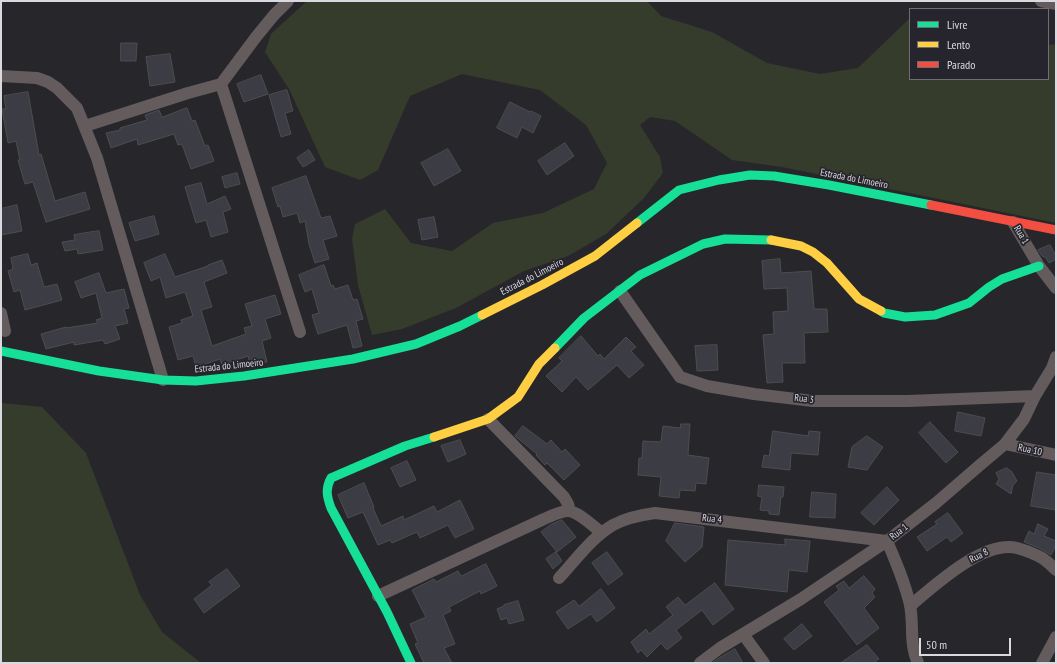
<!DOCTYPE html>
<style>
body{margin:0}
#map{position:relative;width:1057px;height:664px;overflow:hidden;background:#27272b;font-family:"PT Sans Narrow",sans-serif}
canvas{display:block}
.frame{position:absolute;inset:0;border:2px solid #dad9df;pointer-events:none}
.legend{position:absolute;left:909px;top:8px;width:140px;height:72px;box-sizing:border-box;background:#26252d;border:1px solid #6e6d74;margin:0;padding:5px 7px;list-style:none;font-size:12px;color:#dad9df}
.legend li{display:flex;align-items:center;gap:8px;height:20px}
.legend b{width:20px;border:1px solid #6e6d74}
.scale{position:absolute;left:919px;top:638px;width:92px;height:18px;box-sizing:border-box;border:2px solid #dad9df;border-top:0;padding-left:5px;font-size:12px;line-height:14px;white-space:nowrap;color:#dad9df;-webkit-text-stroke:3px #26252d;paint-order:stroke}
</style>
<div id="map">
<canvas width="1057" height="664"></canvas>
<div class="frame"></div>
<ul class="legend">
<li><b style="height:5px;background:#16e098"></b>Livre</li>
<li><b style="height:5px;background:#ffcf43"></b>Lento</li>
<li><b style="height:5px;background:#f24e42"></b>Parado</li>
</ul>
<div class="scale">50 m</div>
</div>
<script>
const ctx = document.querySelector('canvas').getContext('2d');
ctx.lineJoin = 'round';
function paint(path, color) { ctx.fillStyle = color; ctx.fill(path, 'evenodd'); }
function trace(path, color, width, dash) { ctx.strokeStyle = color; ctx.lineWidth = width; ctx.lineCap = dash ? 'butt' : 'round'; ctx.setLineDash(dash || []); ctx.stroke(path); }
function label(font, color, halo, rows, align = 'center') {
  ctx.font = font + ' "PT Sans Narrow",sans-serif'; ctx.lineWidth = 3.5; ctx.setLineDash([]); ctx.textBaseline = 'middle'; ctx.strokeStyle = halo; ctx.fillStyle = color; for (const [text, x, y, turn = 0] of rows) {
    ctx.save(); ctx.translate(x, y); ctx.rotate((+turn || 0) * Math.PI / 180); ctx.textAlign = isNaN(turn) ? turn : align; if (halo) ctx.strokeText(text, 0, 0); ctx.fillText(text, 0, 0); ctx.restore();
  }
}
paint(new Path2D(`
 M307,1H647L661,16L712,32L767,63L820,74L858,68L910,18V79H1048V45L1056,44V223L782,167L732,160L675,121L650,117L640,125L660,157L663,173L644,198L606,234L568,256L524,271L456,308L402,329L372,335L358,285L352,239L355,224L385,209L411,243L452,251L493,223L543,213L594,189L607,163L586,125L540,90L462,74L410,96L378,170L360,180L325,167L289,89L265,52L271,34Z
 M1,403L42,407L86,453L140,595L162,632L201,663H1Z`), '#353c2b');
const building = new Path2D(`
 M121,43H137L136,61H121Z
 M170,54L175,82L150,86L146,57Z
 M261,75L268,94L244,102L237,84Z
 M287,90L293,111L285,113L291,134L281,137L269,95Z
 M28,92L39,155L41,154L55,201L85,192L90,209L46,222L33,182L25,184L18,160H20L16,141L8,143L2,109H6L4,96Z
 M510,102L530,112L531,111L541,116L533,133L522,127L517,138L497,128Z
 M187,108L192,121L195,120L205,146L208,145L214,161L191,169L183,147L181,144L178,145L174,134L138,145L137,139L111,148L106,133L120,130V128L147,120L145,115L159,110L162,117Z
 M565,143L574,156L547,175L538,161Z
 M448,149L461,171L434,186L421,163Z
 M309,150L315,160L303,167L297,158Z
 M237,173L240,184L225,188L222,177Z
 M306,176L321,218L330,216L337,236L323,240L329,259L315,263L309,244L305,221L300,223L297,213L283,217L280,206L278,207L272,188Z
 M201,183L207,204L225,196L231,209L223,212L228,232L211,237L206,220L196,223L185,187Z
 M17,205L22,231L1,235V209Z
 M154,216L159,234L135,241L129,223Z
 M434,217L438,237L422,240L418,220Z
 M99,231L103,250L78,254L77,249L65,251L62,242L75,240L74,235Z
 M1050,245L1056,256V259L1049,263L1046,258L1042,256L1038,250Z
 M28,254L31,265L37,263L44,287L57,284L62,300L25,310L20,290L14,292L8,271L13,269L11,258Z
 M165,254L175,277L208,266V265L222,260L227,273L204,282L212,307L201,310L212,346L246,334L244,328L252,326L245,304L275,295L281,314L265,319L271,338L262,341L267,362L250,364L248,356L222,365L220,359L196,367L193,356L178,360L169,327L182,323L181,320L193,316L185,292L166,298L160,277L151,281L144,263Z
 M780,259L781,273L811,271L814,309H827L828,332L804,333L805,363H782L783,382L767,383L763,335L774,334L773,312L788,311L787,288L764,289L762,261Z
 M324,265L331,286L333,285L335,289L348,285L353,300L357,299L363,319L356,321L362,346L353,348L347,325L318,334L312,315L319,313L312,289L305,292L299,275Z
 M99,273L106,293L124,289L129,308L124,309L128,323L115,326L120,339L105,344L103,340L74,345V342L46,349L41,334L66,327V328L98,323L96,320L102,318L96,293L81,298L75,282Z
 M581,336L598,356L600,354L604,359L626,337L636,347L631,351L644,365L629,378L617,365L588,390L576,377L562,392L546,376L562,361L559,358Z
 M717,345L718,370L697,371L695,346Z
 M958,412L985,418L981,436L955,431Z
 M930,422L958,452L946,463L919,433Z
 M681,424H690L688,455L709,458L706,484L696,483L695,491L680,490L679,498L659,496L661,477L638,475L639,458H642L643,441L661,442L663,426L680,428Z
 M523,426L547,444L551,440L562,452L565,449L580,465L564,480L547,463L545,465L536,455L537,454L515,436Z
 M773,431L808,436L809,431L820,432L818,455L791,453L790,470L762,467L764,455L769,456Z
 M867,436L883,447L867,470L848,467L852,447Z
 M460,440L466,454L448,462L441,446Z
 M407,461L416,480L400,487L391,468Z
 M1007,468L1012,472L1017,481L1013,485L1011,494L996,484L999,479L996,473Z
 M1037,472L1056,475V510L1031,506Z
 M364,483L374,507L373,508L381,526L403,516L404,520L434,506L437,512L460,500L474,529L455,538L448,525L420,538L417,532L392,543L390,540L378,545L363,512L348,518L338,495Z
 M759,485L784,487L783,497H781L779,515L769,514V511L760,510L762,497L758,496Z
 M887,487L899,500L874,525L861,513Z
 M812,492L836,494L835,518L810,517Z
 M948,513L963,533L951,542L947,537L927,551L917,537L937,524L935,522Z
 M562,520L576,537L557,552L541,532L550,525Z
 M675,523L704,527L702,547L685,562L666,541Z
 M1038,524L1048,529L1044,536L1056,541V545L1051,555L1039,548L1024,542L1029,531L1034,534Z
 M785,539L810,541L807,572L789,570L787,592L725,585L728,540L785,545Z
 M556,552L562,561L553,569L546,559Z
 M607,552L623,574L608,585L592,563Z
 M486,564L497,586L481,594L480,591L449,607L451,611L443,615L455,644L444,648L452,663H424L415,644L418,643L410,624L426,617L412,590L434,579L436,582L458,571L461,576Z
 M227,569L240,586L204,613L194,599L212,585L209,582Z
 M864,576L875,589L872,593L875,597L864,608L879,628L857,645L824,602L839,590L836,586L844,581L849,588Z
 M715,583L734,609L713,625L702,610L676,630L682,638L667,650L661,643L647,657L641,650L638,653L631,642L646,629L649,634L673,615L666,607L678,597L685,605Z
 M601,589L615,608L597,622L591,614L568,629L556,612L574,600L579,606Z
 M518,601L524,620L509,624L507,618L501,620L497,609L504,606V605Z
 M802,624L812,636L794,650L784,639Z
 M867,645L879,659L873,663H841Z
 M735,649L743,663H712L719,658Z`);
paint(building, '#3c3c44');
trace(building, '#4d4d50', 1);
trace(new Path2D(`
 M1041,1L1056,4
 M1,76L37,78L48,82L57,88L77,108L97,158L163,380
 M221,84L300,332
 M85,126L188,93L221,84L256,37L274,15L288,1
 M1013,222L1039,266L1056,288
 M620,291L680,377L707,386L754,394L813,401H908L1035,396
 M1,313L5,331
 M488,419L564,497L568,504L570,511
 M1005,444L1056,455
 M559,578C575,561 592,537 613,525C626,518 640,515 655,513L887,541C896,562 905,583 910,605C914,625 909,645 918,663
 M378,596L544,519C552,516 560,511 568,511C578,511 594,527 602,533
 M910,606C934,586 983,540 1017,548C1024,550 1035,554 1042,558C1047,561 1052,566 1056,570
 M743,634L764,663
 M700,663L720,648L801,599L887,541L936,503L980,465L1005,444L1024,419L1035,396L1052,368L1056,357
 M1042,663L1056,637`), '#645b5d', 12);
trace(new Path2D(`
 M637,223L679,190L719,180L750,175L774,176L829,185L931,205
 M881,311L884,313L905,317L935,315L969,303L989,287L1002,279L1039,266
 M555,348L584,318L640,275L703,244L725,239L771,240
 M1,351L99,371L163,380L196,381L244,376L353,359L416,344L460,326L482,315
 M411,663L387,612L331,508C327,497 325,489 331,478L405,446L434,437`), '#16e098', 9);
trace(new Path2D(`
 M771,240L801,246L813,252L827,263L859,299L881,311
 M482,315L542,285L595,256L637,223
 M434,437L488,419L518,397L539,364L555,348`), '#ffcf43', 9);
trace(new Path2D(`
 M931,205L1056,230`), '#f24e42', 9);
label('10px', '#dad9df', '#26252d', [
 ["Estrada do Limoeiro",854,179,11],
 ["Rua 1",1021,235,59],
 ["Estrada do Limoeiro",532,277,-27],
 ["Estrada do Limoeiro",229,366,-6],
 ["Rua 3",804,399,6],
 ["Rua 10",1030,450,12],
 ["Rua 4",712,519,7],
 ["Rua 1",899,532,-38],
 ["Rua 8",979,556,-27]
]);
</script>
